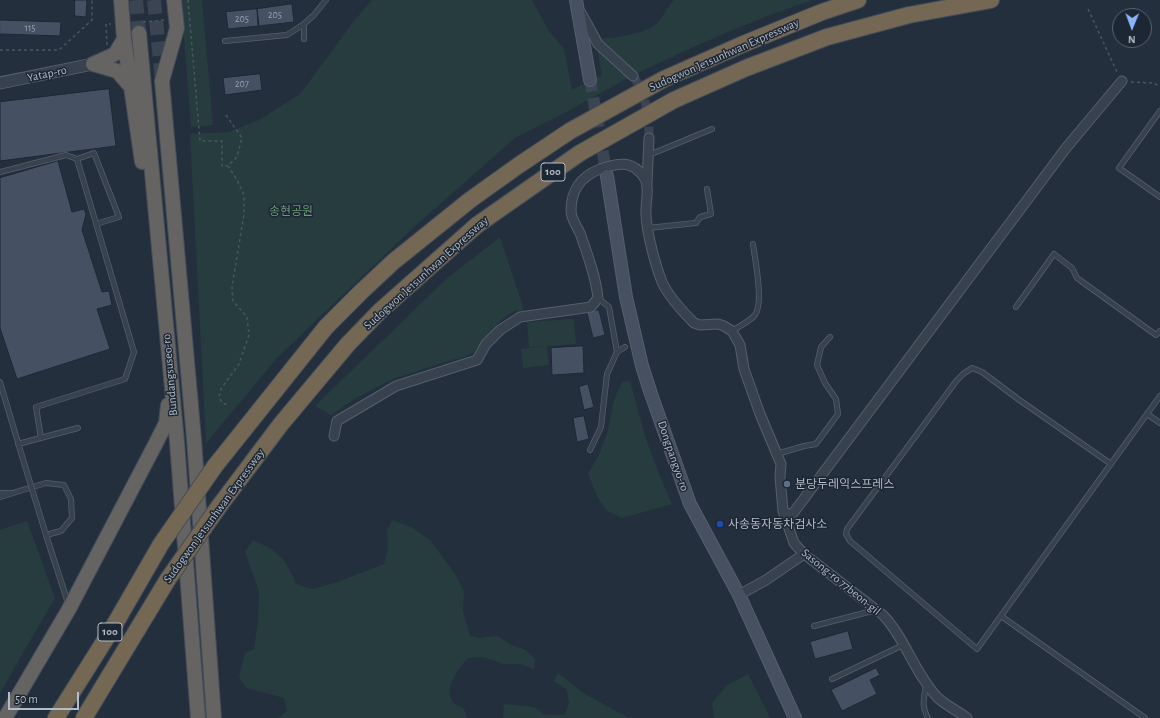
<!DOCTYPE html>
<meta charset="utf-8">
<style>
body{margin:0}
#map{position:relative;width:1160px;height:718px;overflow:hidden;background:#242f3e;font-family:"Alegreya Sans",sans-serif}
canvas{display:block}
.north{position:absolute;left:1112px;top:8px;width:40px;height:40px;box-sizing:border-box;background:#1d2633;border:1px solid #59626f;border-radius:50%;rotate:181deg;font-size:11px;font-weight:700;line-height:16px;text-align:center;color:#b4bcc9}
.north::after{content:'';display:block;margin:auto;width:14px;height:18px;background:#8ab4f8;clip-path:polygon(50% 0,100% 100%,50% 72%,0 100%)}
.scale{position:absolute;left:8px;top:692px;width:71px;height:18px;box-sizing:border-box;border:2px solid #b4bcc9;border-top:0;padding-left:5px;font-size:12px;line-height:14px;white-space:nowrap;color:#b4bcc9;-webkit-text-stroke:3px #1d2633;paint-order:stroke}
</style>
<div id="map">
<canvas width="1160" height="718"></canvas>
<div class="north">N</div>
<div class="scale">50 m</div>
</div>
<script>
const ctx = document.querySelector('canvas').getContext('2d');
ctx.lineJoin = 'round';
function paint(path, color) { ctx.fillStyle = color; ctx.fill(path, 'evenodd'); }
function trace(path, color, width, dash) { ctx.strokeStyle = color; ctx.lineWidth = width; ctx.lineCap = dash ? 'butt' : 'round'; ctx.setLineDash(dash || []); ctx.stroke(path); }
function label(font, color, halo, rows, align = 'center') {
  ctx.font = font + ' "Alegreya Sans","Noto Sans KR",sans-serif'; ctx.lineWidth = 3; ctx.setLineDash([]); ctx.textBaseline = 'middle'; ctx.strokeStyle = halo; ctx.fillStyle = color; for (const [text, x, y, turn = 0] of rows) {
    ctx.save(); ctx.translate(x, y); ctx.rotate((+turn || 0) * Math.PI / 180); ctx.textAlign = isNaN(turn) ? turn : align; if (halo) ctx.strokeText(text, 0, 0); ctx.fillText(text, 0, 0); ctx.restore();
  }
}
paint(new Path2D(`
 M181,0H202L213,125L191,127Z
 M372,0H532L549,31L564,49L572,90L602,75L597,49L627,74L628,78L568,111L515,138L414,227L277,358L206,443L190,134L229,132L259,120L300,94L354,21Z
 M674,0H813C752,20 694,46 636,74L599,39C613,38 644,34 655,25C663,18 667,7 674,0Z
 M500,237L524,310L515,311L506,316L493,328L474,352L464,357L448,361L393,379L356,398L331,415L315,406L445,280Z
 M574,319L576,344L547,346L549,365L523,368L521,349L542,346L529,347L527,322Z
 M630,381L645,436L659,474L672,504L622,518L606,510L597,496L588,474L599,455L608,430L614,400L622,382Z
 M392,520L411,527L430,540L455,574L464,591L463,611L470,636L479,638L495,636L501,638L511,645L526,650L535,659L534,669L521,664H503L483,657L468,658C459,667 443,689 453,702C456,706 461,706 464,709C465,711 466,716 467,718H278L287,711L284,698L246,688L239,677L245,653L254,649L258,621L259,591L245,552L253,540C278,551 286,558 296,584L312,589L335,583L384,564L388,549L387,531Z
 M27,521L55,598L0,693V530Z
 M558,673L585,694L627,717L633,718H503L504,704L534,707L546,715H565L569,703L567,690L554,681Z
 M748,674L770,718H714L712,703L726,686Z`), '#263c3f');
const building = new Path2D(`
 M75,0H87L86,17L75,16Z
 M292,4L294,22L259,26L257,9Z
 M257,9L258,26L228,29L226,12Z
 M0,20L61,22L60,36L0,34Z
 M260,74L262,90L225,95L223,78Z
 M109,89L116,146L0,161V102Z
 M58,161L72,212L84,209L86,214L82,230L102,292L109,291L112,305L97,309L110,349L17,379L0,328V178Z
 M599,310L605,335L593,338L587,313Z
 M583,346L584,373L552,375L551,348Z
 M588,384L594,407L584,410L579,387Z
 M584,416L589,439L577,442L573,418Z
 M848,631L853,649L815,659L810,642Z
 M876,668L880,675L870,680L877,694L842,711L831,690Z`);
paint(building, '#455162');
trace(building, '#1f2835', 1);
trace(new Path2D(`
 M633,76C646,94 649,115 649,138`), '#3a4453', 9, [9, 4.5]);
trace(new Path2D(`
 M590,80L607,176`), '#3a4453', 12, [12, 6]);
trace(new Path2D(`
 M136,0L139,33
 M154,0L162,80`), '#3a4453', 14, [14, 7]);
const service = new Path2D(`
 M304,24V39
 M225,41L287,35L304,24L314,15L326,0
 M1160,111L1119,168L1160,197
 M649,155L712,129
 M77,159L94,153L119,217L96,224
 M0,172L66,155L77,159L134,352L125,379L36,407L41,438
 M648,228L696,223L700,217L711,214L707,189
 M1016,307L1054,254L1072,268L1077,278L1156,335L1160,331
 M732,331C739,326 749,322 755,315C764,303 755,260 753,244
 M617,352L625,347
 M0,382L25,466
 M1147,414L1160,423
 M18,444L78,428
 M590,450L601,427L607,374L617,352L609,307L598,298
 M777,454L804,446L816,444L838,414L836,399L825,383L817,365L821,347L830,337
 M1111,464L1018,399L982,372L972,368L963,374L957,380L847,529L846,534L850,541L977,649C1038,565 1099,481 1160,396
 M0,493H10
 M0,497L46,483L64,485L71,499L72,518L61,531L46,535L68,603
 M1001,616L1145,718
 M814,626L876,610
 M832,679L903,645
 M926,685C924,698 921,707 928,718`);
const minor = new Path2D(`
 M581,13L598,44L633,76
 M647,183L649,138
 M334,436L337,421L396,386L477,360L486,344L500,330L520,317L591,307L598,298C596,277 587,253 580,233C577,227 571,218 571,211C571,190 580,177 600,169C617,163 633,159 645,179C650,188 645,204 646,215C647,234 655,264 662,282C669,297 683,312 694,323L700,325L718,324L724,326L732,331L740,345L744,369L760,414L781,464L780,477L783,511L794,543L804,554L883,615C905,638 914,672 937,697C945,705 958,711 967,718
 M783,511L791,516L1066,148L1122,81
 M739,595L766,580L804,554`);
const tertiary = new Path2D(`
 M0,83L93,64`);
const secondary = new Path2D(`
 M576,0L590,80
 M607,176L626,297L642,366L651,394L690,504L739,595L795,718`);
const trunk = new Path2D(`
 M121,0L124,39L142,162
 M174,0L177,28L162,81L194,439L214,718
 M139,33L177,442L198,718
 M93,64L117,71L131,87
 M93,64L115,54L124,39
 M5,718L69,609L156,443L166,423L168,405`);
const motorway = new Path2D(`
 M215,466L326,327L362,291L393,262L470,200L519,165L570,131L664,79L741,45L822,12L858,0
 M220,505L281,424L348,344L380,311L477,225L580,153L674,100L746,68L827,37L909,15L991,0
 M56,718L112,629L161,544
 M84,718L168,579`);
trace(service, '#565f6c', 6);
trace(minor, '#565f6c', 11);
trace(tertiary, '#565f6c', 13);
trace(secondary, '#565f6c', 14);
trace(trunk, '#434c59', 16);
trace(motorway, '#434c59', 18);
trace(new Path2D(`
 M188,0L200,141H222V166H227
 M1088,9L1117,72
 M143,22L165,20
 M107,45L106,24H111
 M0,50H59L92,20V0
 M1131,82L1152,83L1160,86
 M226,115L242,138L237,157L228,166L237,180L244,195V214L232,287L233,301L247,317L249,335L239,364L221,389L219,396L222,403L229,405`), '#44595c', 1.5, [3, 3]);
trace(service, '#38414e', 4.5);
trace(minor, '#38414e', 9);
trace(tertiary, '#38414e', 11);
trace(secondary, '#465061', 12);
trace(trunk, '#656462', 14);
trace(motorway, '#746855', 16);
const serviceBridge = new Path2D(`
 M25,466L46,535`);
const motorwayBridge = new Path2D(`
 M161,544L215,466
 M168,579L220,505`);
trace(serviceBridge, '#565f6c', 6, []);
trace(motorwayBridge, '#434c59', 18, []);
trace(serviceBridge, '#38414e', 4.5);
trace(motorwayBridge, '#746855', 16);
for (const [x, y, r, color] of [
 [787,484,4,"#5c6f8a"],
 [720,524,4,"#1a4fb4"]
]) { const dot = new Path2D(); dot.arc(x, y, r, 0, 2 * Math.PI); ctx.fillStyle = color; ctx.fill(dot); trace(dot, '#1d2633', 1.5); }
label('10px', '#98a1af', null, [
 ["205",275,15],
 ["205",242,19],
 ["115",30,28],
 ["207",242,84]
]);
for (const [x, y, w] of [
 [553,172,24],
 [110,632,24]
]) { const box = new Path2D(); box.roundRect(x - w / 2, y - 9, w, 18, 3); ctx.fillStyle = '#1d2633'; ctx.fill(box); trace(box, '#b4bcc9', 1); }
label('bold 11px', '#b4bcc9', null, [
 ["100",553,172],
 ["100",110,632]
]);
label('12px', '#b4bcc9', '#1d2633', [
 ["Sudogwon Je1sunhwan Expressway",724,55,-24],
 ["Yatap-ro",47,74,-12],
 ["Sudogwon Je1sunhwan Expressway",426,273,-42],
 ["Bundangsuseo-ro",170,375,-95],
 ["Dongpangyo-ro",673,456,71],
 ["Sudogwon Je1sunhwan Expressway",214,516,-54],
 ["Sasong-ro 77beon-gil",841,582,39]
]);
label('12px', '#6b9a76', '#1d2633', [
 ["송현공원",291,211]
]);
label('12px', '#b4bcc9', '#1d2633', [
 ["분당두레익스프레스",795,484],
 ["사송동자동차검사소",728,524]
], 'left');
</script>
